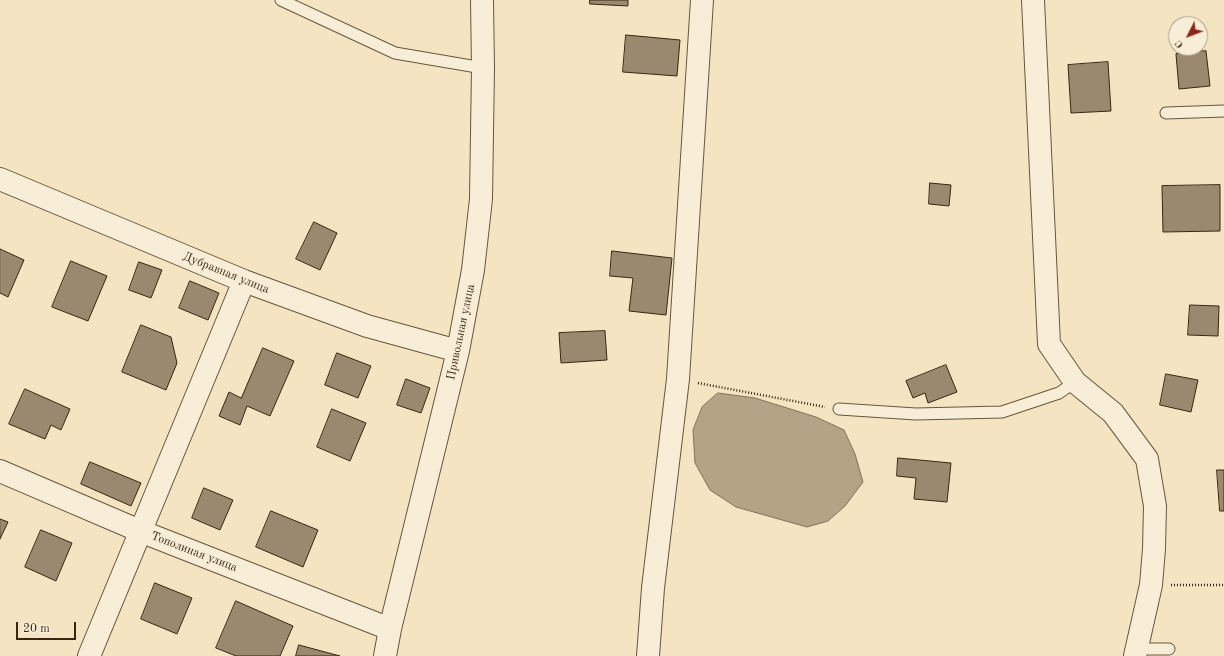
<!DOCTYPE html>
<meta charset="utf-8">
<style>
body{margin:0}
#map{position:relative;width:1224px;height:656px;overflow:hidden;background:#f5e4c2;font-family:"Old Standard TT",serif}
canvas{display:block}
.north{position:absolute;left:1168px;top:16px;width:40px;height:40px;box-sizing:border-box;background:#f8edd7;border:1px solid #ab9d88;border-radius:50%;rotate:228deg;font-size:11px;font-weight:700;line-height:16px;text-align:center;color:#382612}
.north::after{content:'';display:block;margin:auto;width:14px;height:18px;background:#8f2418;clip-path:polygon(50% 0,100% 100%,50% 72%,0 100%)}
.scale{position:absolute;left:16px;top:622px;width:60px;height:18px;box-sizing:border-box;border:2px solid #382612;border-top:0;padding-left:5px;font-size:12px;line-height:14px;white-space:nowrap;color:#382612;-webkit-text-stroke:3px #f8edd7;paint-order:stroke}
</style>
<div id="map">
<canvas width="1224" height="656"></canvas>
<div class="north">С</div>
<div class="scale">20 m</div>
</div>
<script>
const ctx = document.querySelector('canvas').getContext('2d');
ctx.lineJoin = 'round';
function paint(path, color) { ctx.fillStyle = color; ctx.fill(path, 'evenodd'); }
function trace(path, color, width, dash) { ctx.strokeStyle = color; ctx.lineWidth = width; ctx.lineCap = dash ? 'butt' : 'round'; ctx.setLineDash(dash || []); ctx.stroke(path); }
function label(font, color, halo, rows, align = 'center') {
  ctx.font = font + ' "Old Standard TT",serif'; ctx.lineWidth = 3; ctx.setLineDash([]); ctx.textBaseline = 'middle'; ctx.strokeStyle = halo; ctx.fillStyle = color; for (const [text, x, y, turn = 0] of rows) {
    ctx.save(); ctx.translate(x, y); ctx.rotate((+turn || 0) * Math.PI / 180); ctx.textAlign = isNaN(turn) ? turn : align; if (halo) ctx.strokeText(text, 0, 0); ctx.fillText(text, 0, 0); ctx.restore();
  }
}
const water = new Path2D(`
 M718,393L755,398L816,417L844,430L855,454L863,482L845,506L828,521L807,527L736,507L710,490L695,463L693,430L702,407Z`);
paint(water, '#b5a386');
trace(water, '#837158', 1);
const building = new Path2D(`
 M590,0H628V6L590,4Z
 M626,35L680,40L677,76L623,72Z
 M1206,51L1210,86L1179,89L1176,54Z
 M1108,62L1111,111L1071,113L1068,65Z
 M930,183L951,185L949,206L929,204Z
 M1220,185V231L1163,232L1162,186Z
 M314,222L337,233L320,270L296,259Z
 M0,249L24,260L8,297L0,293Z
 M612,251L672,258L666,315L629,311L633,278L610,276Z
 M71,261L107,276L88,321L52,307Z
 M139,262L162,270L151,298L129,290Z
 M190,281L219,293L208,320L179,308Z
 M1190,305L1219,306L1218,336L1188,335Z
 M141,325L171,337L177,363L166,390L122,372Z
 M605,331L607,360L561,363L559,333Z
 M263,348L294,361L270,416L247,406L240,425L219,416L229,392L241,398Z
 M337,353L371,366L358,398L325,385Z
 M946,365L957,392L928,403L925,393L913,398L906,381Z
 M1166,374L1198,380L1191,412L1160,405Z
 M406,379L430,388L421,413L397,405Z
 M25,389L70,409L61,430L51,425L45,439L9,424Z
 M332,409L366,423L350,461L317,447Z
 M898,458L951,463L947,502L914,499L916,478L897,476Z
 M90,462L141,483L131,506L81,484Z
 M1217,470H1224V511H1220Z
 M204,488L233,500L220,530L192,518Z
 M271,511L318,530L303,567L256,547Z
 M0,519L8,522L0,539Z
 M41,530L72,543L56,581L25,567Z
 M155,583L192,598L177,634L141,619Z
 M236,601L293,626L280,656H236L216,648Z
 M299,645L340,656H296Z`);
paint(building, '#9a896e');
trace(building, '#382612', 1);
const service = new Path2D(`
 M281,0L395,53L483,68
 M1166,113L1224,111
 M839,409L916,414L1002,412L1059,393L1075,382
 M1138,649H1169`);
const minor = new Path2D(`
 M0,179L244,281L367,326L458,351
 M0,471L140,531L390,629
 M89,656L244,281
 M385,656L390,629L458,351L473,270L481,199L483,68L482,0
 M648,656L653,588L678,379L702,0`);
const tertiary = new Path2D(`
 M1033,0L1049,344L1075,382L1113,413L1147,459L1155,506L1154,549L1151,585L1135,656`);
trace(service, '#67563e', 13);
trace(minor, '#67563e', 24);
trace(tertiary, '#67563e', 24);
trace(new Path2D(`
 M698,383L825,407
 M1171,585H1224`), '#382612', 2.5, [1, 2]);
trace(service, '#f8edd7', 11);
trace(minor, '#f8edd7', 22);
trace(tertiary, '#f8edd7', 22);
label('12px', '#382612', '#f8edd7', [
 ["Дубравная улица",226,273,22],
 ["Привольная улица",461,332,-78],
 ["Тополиная улица",194,552,21]
]);
</script>
